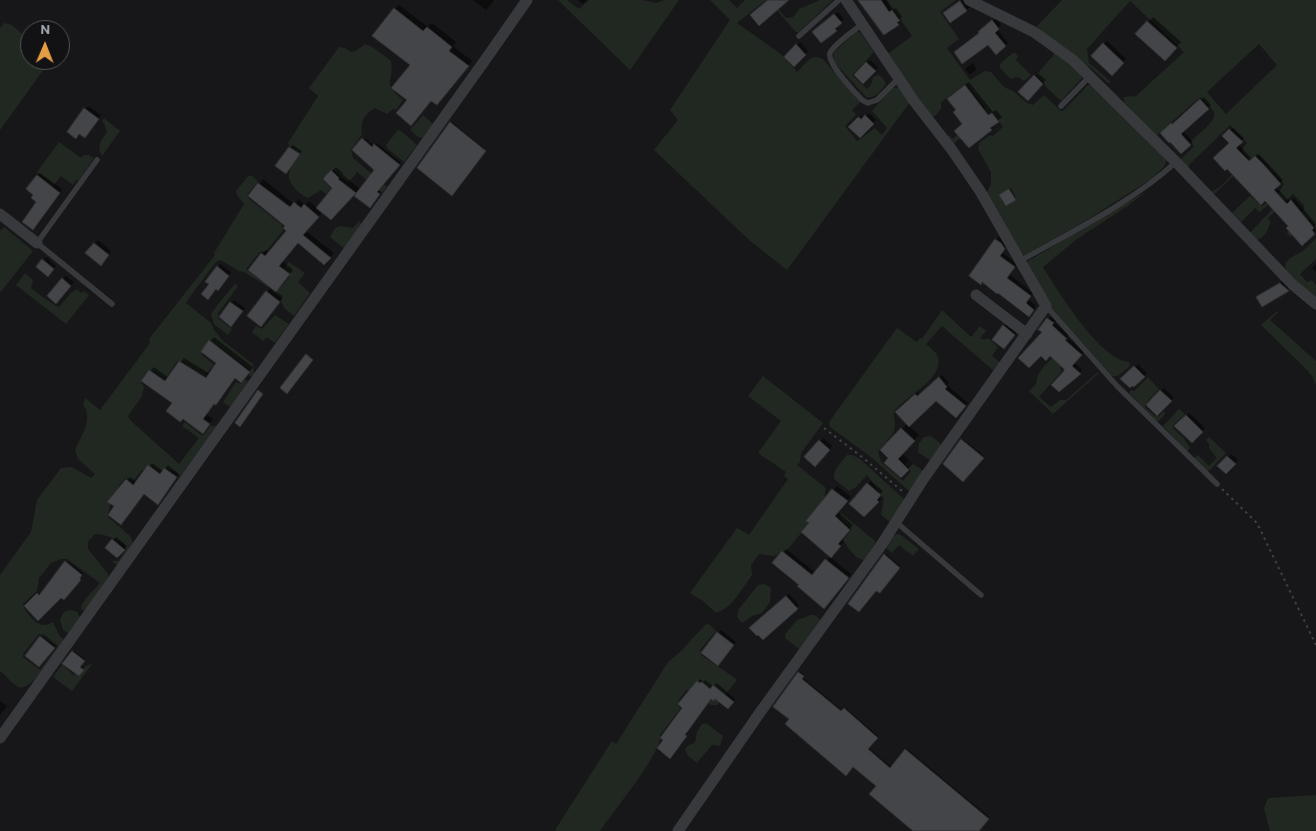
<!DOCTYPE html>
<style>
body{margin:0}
#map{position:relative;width:1316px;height:831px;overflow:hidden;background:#171719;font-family:Overpass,sans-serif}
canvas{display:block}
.north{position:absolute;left:20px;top:20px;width:50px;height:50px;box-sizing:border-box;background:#121214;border:1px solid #4f5155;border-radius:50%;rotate:1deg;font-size:14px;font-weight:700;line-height:20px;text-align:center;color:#aaafb7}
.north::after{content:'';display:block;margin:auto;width:18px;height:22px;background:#e49d43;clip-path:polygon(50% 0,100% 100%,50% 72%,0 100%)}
</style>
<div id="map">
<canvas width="1316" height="831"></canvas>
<div class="north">N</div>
</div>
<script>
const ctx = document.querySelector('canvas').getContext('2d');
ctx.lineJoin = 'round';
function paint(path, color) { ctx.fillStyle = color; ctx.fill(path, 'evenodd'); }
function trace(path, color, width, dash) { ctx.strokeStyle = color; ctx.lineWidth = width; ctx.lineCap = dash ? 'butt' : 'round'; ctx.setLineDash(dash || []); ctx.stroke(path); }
paint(new Path2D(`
 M558,0H567L579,9L589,0H642L656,3L664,0H679L630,70Z
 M710,0H729L737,8L745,0H766L737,23L781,54L797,72C805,65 812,51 824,60L860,102L852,110L856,115L845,126L857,141L875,128L882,135L887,128L872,111L892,88L899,87L910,102L787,270L749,240L654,150L678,120L670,110L730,20Z
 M820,0H833L799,32H796L775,8L776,6L786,18L793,17L799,9Z
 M887,0H956L940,12L959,39L947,48L970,80L985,71L991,72L1004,87L1013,91L1027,103L1033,105L1044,95L1061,111H1063L1088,85L1093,84L1166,157V162L1163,168L1151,179L1087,220L1025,255L1021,253L986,195L991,184V172L978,149L979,143L990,135L993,136L1003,127L993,113H990L952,145L947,137L949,135L953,139L984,112L985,108L966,83L941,102V109L935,116H932L886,55L912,36Z
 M1062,0H1316V227L1309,219L1290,237L1287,233L1304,209V205L1293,194L1268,218L1271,222L1266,233L1260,239H1255L1250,233L1276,205V198L1284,184L1257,154L1214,194L1211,192L1221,186L1248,158L1243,153V148L1247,143L1230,125L1189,165L1188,169L1180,160L1194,146L1190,142L1191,141C1196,136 1217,121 1214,113C1212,107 1204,101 1200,97L1156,136L1125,103L1123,97L1136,96L1184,52L1130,1L1087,49L1089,63L1111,82L1108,83L1090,67L1087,66L1042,32L1037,26ZM1259,44L1277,65L1226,114L1207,92Z
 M4,23L12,25L30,41V60H49V62L0,130V28Z
 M857,31L860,32L874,52L852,75L867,89L871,85L873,77L879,75L883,78L886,84C880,91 876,99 866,97L834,62V52Z
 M365,44L374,48L391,61C395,83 380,81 403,100L396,110L393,109L387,114L375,108C364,114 360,122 362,134L351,150L353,158L387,187L382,193L356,171V174L348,183L333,170H330L322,179L331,188L326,194L321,190L308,198C300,195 286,182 289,173C290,168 293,162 295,157L288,143L318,96L309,88L339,47L345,48L351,52L356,51Z
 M1014,52L1018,56L1016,60L1031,75L1024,81L1018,77L1011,79L1000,68V64Z
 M1054,52L1081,72L1082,78L1061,101L1045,86V84L1036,75L1053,56Z
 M423,115L433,124L422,138L418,137L410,130Z
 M104,118L120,131L102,156C96,146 101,140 107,132L104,123L102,122Z
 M398,130L401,131L417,145L404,162L388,149L386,145Z
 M59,142L81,158L84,155H89L94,158L79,180L75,181L73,185L61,176L54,185L37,172Z
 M248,176H252L258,181L247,195L249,199L282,225L283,231L266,251L260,252L246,269L260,280L265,277L277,286L281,287L289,277V272L284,267L289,262L305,273L298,282L310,293L294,316L284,308L281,301L283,296L244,272L239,271L221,260L216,262L188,299L186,303L211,323L214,330L223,341L253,364L254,374L251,377L249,375L250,370L215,344L210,343L201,354L214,365L206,374L209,379H180L189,366L181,361H177L167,377L164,379L155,372H149L141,383L144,386L142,396L128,416L130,420L179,464L199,438L182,426L185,422L201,435H204L210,426H217L180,476C172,469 169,469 159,471L153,467L142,470L133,481L125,478C115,490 109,502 108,517L130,536L133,543L118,566L112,561H118L126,549L125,545C116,539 106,534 95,534L88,542V549L108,574V577L86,612L81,609C83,599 93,591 100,583L67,559H61L51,563L39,578L37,591L23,604C24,611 37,626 44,625C47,625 50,623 53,622L59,635L65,641C58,650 31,693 18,687C12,684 6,675 0,671V575L31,532L37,500L61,468L72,467L91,478L95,474L78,459L75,450C81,436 94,418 83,405L85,398L100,410L150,343L149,339L215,255L214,253L244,204L237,195L236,191ZM39,634L45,635L58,646L40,670L23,657V654Z
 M1147,191L1126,207L1077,239L1043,267C1058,291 1100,360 1129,362L1130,366L1118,376H1112L1048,305L1027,265L1028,261Z
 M1250,196L1262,206L1266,203L1268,205L1259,212L1255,208L1241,222L1232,213Z
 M359,221L363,226L345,249L330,237L335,228L340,226L353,228Z
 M4,227L33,251L0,293V231Z
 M1316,238V259L1300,274L1307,282L1312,280L1316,285V296L1313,298L1286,270L1285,264L1290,258L1303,251Z
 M25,273L33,280L31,288C34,291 55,306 59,307L71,293L77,289L81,293L84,291L89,295L66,324L16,285Z
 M235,284L238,286L218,313V318L232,329L228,335L214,324L211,314L218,304Z
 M942,310L971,337L980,326L986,331L980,338L984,340L988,338L998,347L992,356L1001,363L995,372L942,326L926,344C930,348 937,352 938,358C943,380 905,396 895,411C892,415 896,421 895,426C895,435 883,444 878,451L881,462L903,481L911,471L905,464L908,461L921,469L923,474L910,492L871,457L830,427L829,422L897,328L917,342L920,338L922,339Z
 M1276,312H1278L1270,320L1316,361V385L1312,376L1307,370L1261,325Z
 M275,315L289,324L275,343L267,337L263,341L252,332L256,326L262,329Z
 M1060,353L1069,358L1060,368L1062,371L1039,397L1051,407L1060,400H1066L1098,372L1099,373L1053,414L1029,391L1036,384C1037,370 1049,360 1060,353Z
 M763,376L823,423L801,453L800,462L797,465L826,488L824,498L809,524L786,551L774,556L759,554L751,565L752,575C744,586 729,613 715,612L703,601L690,593L737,528L749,535L788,479L784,476L786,472L758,453L781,421L748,396Z
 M1148,377L1159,389L1146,403L1145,407L1155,416H1159L1164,411L1165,413L1163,417L1157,422L1129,393L1131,390L1134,391Z
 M245,379L248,382L230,407L223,402L236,382L240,384Z
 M1179,409L1185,414L1173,425V428L1183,437L1190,448L1187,451L1163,426Z
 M931,436L942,445L931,461L918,452L919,443L924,437Z
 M1209,437L1226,453L1208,472L1194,458L1198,455L1209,466L1217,458L1209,448V444L1206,440Z
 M847,455H852L860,459L905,500L890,522L881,515L884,499L867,475L856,487L849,491L834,479C833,469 841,463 847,455Z
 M841,513L874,540L876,544L864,560C853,558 849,548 843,540L851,530V528L839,517Z
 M897,534L901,535L919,549L913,556L899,545L892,553L885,547L893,536Z
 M764,584L771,588L770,602L762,613L752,616L742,623L737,617L739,609L758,585Z
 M70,610L77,612L81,619L69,634L63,630L60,620L64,612Z
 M811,615H815L821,620L799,649L785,638V634L797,620Z
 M709,624L716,631L700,650L701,655C713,664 725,670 737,680L717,705H711L691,691L686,690L678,701L680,709L660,735C663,752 612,813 600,831H557L555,830L612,741L616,744L668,662L681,651L705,625Z
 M92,664L72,691L53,677L62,665L74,675L88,665Z
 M706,723L723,736L720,746L712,745L697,763L688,756L685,749L689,745L695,743L697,732L702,724Z
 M1316,795V831H1270L1264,808L1268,798Z`), '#212821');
paint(new Path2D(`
 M473,0H492L494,1L486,10Z
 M578,0H587L583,4Z
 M859,0H886L892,10L896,8L902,17L900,19L901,21L898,24Z
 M963,0L970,7L966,10H948Z
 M399,5L428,27L432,23L456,42L453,46L472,61L441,99L408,100L411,65L394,9Z
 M838,12L844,19L837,25L839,27L836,30L817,29Z
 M1153,17L1181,42L1165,59L1137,34Z
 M996,18L1001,25L997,29L1008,43L996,53L980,33L982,29Z
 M1107,41L1126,59L1112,74L1092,56Z
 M800,42L808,51L794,65L785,57Z
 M870,60L878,68L863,82L856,75Z
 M973,63L977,69L970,75L965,69Z
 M1038,73L1046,80L1028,99L1020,92Z
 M969,82L993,112L996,110L1002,117L994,124L995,125L991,129L969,146L964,124L953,95Z
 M1204,97L1211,105L1183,131L1193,142L1181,152L1162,133Z
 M88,106L101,115L88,134L80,133L76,137L85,109Z
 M869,113L876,120L860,137L850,127L862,115L865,117Z
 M452,122L486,150L452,194L419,167Z
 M1233,128L1244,138L1238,144L1253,160L1259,154L1283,180L1276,187L1290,202L1294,198L1316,224L1314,227L1316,232L1302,244L1231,143L1224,136Z
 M365,138L374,146L377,143L401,163L378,190L381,192L372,205L358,190L331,219L322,212L306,231L334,253L328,259L298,242L282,261L293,270L280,286L262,254L266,250L269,252L288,231L287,225L250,196L263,179L294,204L299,199L305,205L309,201L317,208L334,188L324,179L336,167L343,173L342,174L361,190L376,170L353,150Z
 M293,145L302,151L289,169V148Z
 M40,173L62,189L36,226L37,176Z
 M1011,188L1016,198L1015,199L1002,194Z
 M999,237L1004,240L1007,245L1002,252L1017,264L1009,274L1033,293L1028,299L1036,306L1032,312L998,291L996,240Z
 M98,240L111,251L104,261L87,253Z
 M46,257L56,266L51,272L38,267Z
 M220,264L231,272L220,286L210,284Z
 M1316,264V272L1312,268Z
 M66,276L74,282L59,299L48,296Z
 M1284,280L1291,287L1263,305L1258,297Z
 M270,289L282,298L264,323L267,292Z
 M234,300L245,308L234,322L231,303Z
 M1051,316L1056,320L1054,322L1068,335L1067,337L1084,352L1074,362L1082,370L1080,373L1065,371L1044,332L1040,329Z
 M1007,323L1017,331L1007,345L1004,326Z
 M214,337L253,367L245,377H236L220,400L216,404L215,403L206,414L213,419L206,428L174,402L150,371L154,367L169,378L184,358L210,374L217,363L210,341Z
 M1138,364L1147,373L1134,386L1122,379Z
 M942,375L949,383L947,385L968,403L959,414L936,400L909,426L919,435L902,453L913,464L901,476L890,458L882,450L908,423L897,412L918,392L920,394Z
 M1164,388L1174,398L1157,414L1147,405Z
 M1189,413L1205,428L1192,442L1176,426Z
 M823,438L832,446L815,466L805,457Z
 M963,439L984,456L963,480L944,464Z
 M1231,454L1238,460L1226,473L1219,466Z
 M152,463L163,471L168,465L179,474L160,500L144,493L116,506L127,480L130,477L137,482Z
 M871,481L883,491L879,496L881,499L864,515L851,504Z
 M837,486L851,497L838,512L853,525L841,539L844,541L830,557L851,574L827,604L800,584L783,552L786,549L816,573L831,556L808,520Z
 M116,537L127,546L120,554L106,548Z
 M886,554L900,566L881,591L876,589L850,603Z
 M67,561L83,573L80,577L82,578L76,586L61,596L25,606L39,593L41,595Z
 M789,594L799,605L763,638L751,628Z
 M721,630L736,642L721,662L718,633Z
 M42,636L56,646L39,666L26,656Z
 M74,651L85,659L80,665L84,668L79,675L64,664Z
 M801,672L804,675L802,677L843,711L846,708L878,736L868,748L892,767L907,749L989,817L978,831H915L878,786L854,765L775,707Z
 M700,679L704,682L705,680L713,686L717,683L735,699L730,705L715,698H712L686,732L688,733L672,754L684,707L680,704Z
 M0,701L7,706L0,715Z`), '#0007');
const building = new Path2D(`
 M768,0H789L759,26L750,15Z
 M858,0H881L889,12L892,10L900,21L897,22L899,25L884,35Z
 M960,1L967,11L950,23L943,13Z
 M394,8L423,31L427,27L452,47L449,51L469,66L437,105L431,101L411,126L396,113L407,100L391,88L410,65L372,36Z
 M834,14L842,23L835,29L837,31L821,43L812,32Z
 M992,20L999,29L995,33L1006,46L996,55L988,45L962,64L954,52L979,33L978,32Z
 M1147,21L1177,48L1165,61L1135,34Z
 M1103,43L1124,63L1112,76L1091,56Z
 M796,44L806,55L794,67L784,57Z
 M866,62L876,71L863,84L854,75Z
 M1034,75L1043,84L1028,101L1018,92Z
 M965,85L988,115L992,113L999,122L990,128L992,130L969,148L954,131L962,124L953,112L956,110L947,99Z
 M1200,99L1209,109L1181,134L1191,145L1181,154L1170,142L1169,143L1160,133L1171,123L1172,124Z
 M84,108L99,119L85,138L79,134L76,139L67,132Z
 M865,115L874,124L860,138L848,127L858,117L861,119Z
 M450,122L486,151L452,196L417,168Z
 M1229,129L1243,142L1236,148L1249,161L1255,156L1264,165L1281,184L1274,190L1287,204L1291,200L1314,228L1312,230L1315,234L1302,246L1286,228L1288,226L1265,201L1261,205L1227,169L1225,171L1213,158L1229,143L1222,136Z
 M362,138L372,147L374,144L400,165L377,192L380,194L370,208L354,196L374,170L352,150Z
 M289,147L300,154L286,174L275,166Z
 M331,170L339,178L338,179L356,193L331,220L316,208L332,188L323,179Z
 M37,175L60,193L33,230L22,222L36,202L31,198L33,195L26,189Z
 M258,183L290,207L294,202L301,208L304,204L319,217L303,235L331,258L324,265L298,243L279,266L290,274L276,292L248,270L261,253L265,256L286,231L283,228L285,226L248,196Z
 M1009,189L1016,200L1006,206L999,195Z
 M995,239L1001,243L1005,249L1000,256L1015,267L1007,278L1031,296L1026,303L1034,310L1029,317L998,293L997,294L982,282L981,285L969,276Z
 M94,243L109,255L101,266L85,253Z
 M42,259L54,269L48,277L36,267Z
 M217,266L229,276L218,291L216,289L208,300L201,294L209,284L205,282Z
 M62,278L71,286L56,304L47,296Z
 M1280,283L1289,291L1262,307L1256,297Z
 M266,291L280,302L261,327L247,316Z
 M230,302L243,311L231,327L219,317Z
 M1047,318L1054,323L1052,325L1067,339L1065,340L1082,355L1072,366L1081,374L1059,392L1051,385L1064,371V369L1050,356L1046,361L1041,356L1029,368L1018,358L1042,332L1038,330Z
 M1003,325L1015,335L1004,349L992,340Z
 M209,340L250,372L241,383L235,378L216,405L214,404L203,419L210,424L203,434L183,419L180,422L166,411L172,403L141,381L149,370L165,381L179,361L206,378L216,363L201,352Z
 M306,354L313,360L287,394L280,388Z
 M1134,366L1145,377L1134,387L1132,386L1130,388L1120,379Z
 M939,377L947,387L945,389L966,406L956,418L936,401L909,427L895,412L915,394L917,396Z
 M258,390L263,394L240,427L235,423Z
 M1160,390L1172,401L1157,416L1146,405Z
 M1186,415L1203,432L1192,443L1174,426Z
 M901,428L915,441L898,459L909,470L901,478L884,463L888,458L880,450Z
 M961,439L984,458L963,482L943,464Z
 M819,440L830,450L815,467L804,457Z
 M1227,456L1236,464L1226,474L1217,466Z
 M148,465L160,474L164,468L177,477L158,505L144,494L121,525L108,515L114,506L107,502L126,479L133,485Z
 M867,483L881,495L877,500L879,502L864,517L849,504Z
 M832,489L848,501L835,516L850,530L838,544L841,546L831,558L801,532L809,523L806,521Z
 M112,539L125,550L117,558L105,548Z
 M782,551L812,575L825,559L849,578L824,609L797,586L799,585L772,563Z
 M884,554L900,568L880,593L876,591L859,612L848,604Z
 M65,561L82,575L80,578L81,580L64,600L61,598L38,621L24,606L37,593L39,595Z
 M786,596L798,609L763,640L758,635L757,636L749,628Z
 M717,632L734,645L718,666L701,653Z
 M40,636L55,648L39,667L25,656Z
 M72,651L85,661L80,667L84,670L79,676L62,664Z
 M798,672L804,676L802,679L841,711L844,708L878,738L868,749L890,768L905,749L989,819L979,831H913L869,794L876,786L853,767L846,776L785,724L789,719L773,707Z
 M697,681L700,683L702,682L710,689L713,685L734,702L728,709L715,699L713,701L711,699L685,735L687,736L670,759L657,748L663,740L660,738L682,708L678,704Z`);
paint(building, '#444548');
trace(building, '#313134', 1);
trace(new Path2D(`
 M824,428L862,457L902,491
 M1222,489L1257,523L1316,645`), '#3e4044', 2, [2.5, 4]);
trace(new Path2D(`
 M862,24C854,31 834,44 830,53C827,64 855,92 862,100L868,103L877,100L899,78
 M799,36L839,0
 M1061,106L1091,75
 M97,160L37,243L112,304
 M1020,261C1073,231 1131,203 1176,162
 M1046,306L1117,386L1217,484
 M896,522L981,595`), '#38393d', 5.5);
trace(new Path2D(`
 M969,0L1034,32L1073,60L1176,162L1292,284L1316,304
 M0,214L37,243
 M976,295L1027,334
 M0,738L483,63L527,0
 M678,831L761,711L880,547L924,478L1046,306L980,191L952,150L914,101L846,0`), '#38393d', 11);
</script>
